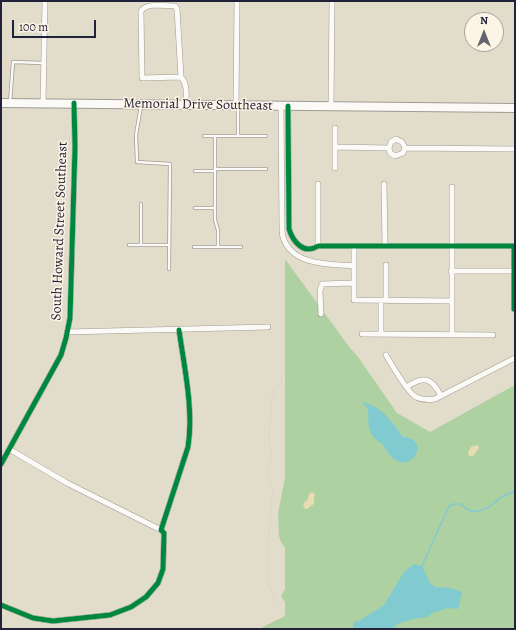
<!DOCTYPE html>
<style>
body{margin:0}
#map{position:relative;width:516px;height:630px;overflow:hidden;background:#e2dcca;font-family:Alegreya,serif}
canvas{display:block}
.frame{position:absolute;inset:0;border:2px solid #22223b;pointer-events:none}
.north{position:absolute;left:464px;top:12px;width:40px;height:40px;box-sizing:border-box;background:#fcf5e5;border:1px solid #a5a1a1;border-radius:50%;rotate:0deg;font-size:11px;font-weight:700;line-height:16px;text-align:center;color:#22223b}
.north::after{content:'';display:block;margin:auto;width:14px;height:18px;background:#65636d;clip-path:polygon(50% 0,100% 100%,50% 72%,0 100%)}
.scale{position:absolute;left:12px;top:20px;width:84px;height:18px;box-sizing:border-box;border:2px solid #22223b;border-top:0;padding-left:5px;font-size:12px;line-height:14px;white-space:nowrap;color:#22223b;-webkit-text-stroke:3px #fcf5e5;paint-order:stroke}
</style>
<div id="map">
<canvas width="516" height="630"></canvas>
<div class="frame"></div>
<div class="north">N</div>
<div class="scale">100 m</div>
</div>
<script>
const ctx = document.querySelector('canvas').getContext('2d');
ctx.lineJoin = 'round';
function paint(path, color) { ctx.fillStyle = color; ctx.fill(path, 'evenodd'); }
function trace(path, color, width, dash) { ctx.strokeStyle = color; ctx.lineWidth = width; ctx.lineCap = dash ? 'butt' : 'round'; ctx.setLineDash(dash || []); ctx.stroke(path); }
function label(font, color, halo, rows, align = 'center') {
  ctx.font = font + ' Alegreya,serif'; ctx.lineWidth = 3; ctx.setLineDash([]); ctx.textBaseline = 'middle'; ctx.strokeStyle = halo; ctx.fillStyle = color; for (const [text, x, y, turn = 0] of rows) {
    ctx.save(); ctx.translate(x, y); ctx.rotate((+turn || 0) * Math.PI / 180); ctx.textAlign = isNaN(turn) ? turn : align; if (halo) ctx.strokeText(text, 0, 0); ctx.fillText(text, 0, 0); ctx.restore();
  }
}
paint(new Path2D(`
 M285,259L350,348L358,357L397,413L430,432L515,385V629H259L285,616V602L281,596L285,589V548L281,542L279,536L278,514L285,477Z`), '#aed1a2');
paint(new Path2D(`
 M477,445L478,446L479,448L473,456H469L468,453L471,447Z
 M312,492L315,494L314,499V504L307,509H305L303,504L308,499L309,494Z`), '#e9dbb2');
paint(new Path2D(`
 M362,402C382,406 392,422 403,437C405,437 407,437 409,438C426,442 415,471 395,460C390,457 386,449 382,444C378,441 373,438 371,433C367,427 369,419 368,412C368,408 365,405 362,402Z
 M414,564L422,566L430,583L435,587L451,588L462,592L458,609L448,608L433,613L427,617L413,619L397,624L393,629H354L353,624L356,621H359L384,605L404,572Z`), '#81cad0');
trace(new Path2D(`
 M421,568L449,506L454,504H461C470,515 482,512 493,504C496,502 499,498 503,496C507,494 511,493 515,491`), '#81cad0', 1.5);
const service = new Path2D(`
 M10,102L13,62L43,63
 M141,106L136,135L137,162L170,164L169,269
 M204,136H238V107
 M215,136V220L218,230V247
 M238,136H266
 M215,169H266
 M195,171H215
 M195,208H215
 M129,245H169
 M141,245V204
 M194,247H241`);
const minor = new Path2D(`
 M181,77L142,78L141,11C147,2 166,6 175,6L177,9L181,77C188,85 186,95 186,105
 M43,103L45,1
 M236,106L237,1
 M281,106L282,225C282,229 282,234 283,237C292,266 329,264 354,266
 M288,106L289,229C293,242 304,255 318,246H514V309
 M331,107L332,1
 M335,147L389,148L391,142L396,139L402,142L405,148L515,149
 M389,148L390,153L395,156L403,153L405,148
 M335,168V128
 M318,184V246
 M384,184L385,246
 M452,187V335
 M354,246V300L452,301
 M386,265V301
 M451,271H514
 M381,301V334
 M321,314L320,291L322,284L354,283
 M67,332L268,327
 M362,334L493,335
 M386,355C392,365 407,392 416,397C422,400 429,400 435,399L515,358
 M407,387C424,375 432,378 441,396
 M9,449L67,483L161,530
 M1,464L61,355L66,338L70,318L75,147L74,103
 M1,605L33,618L53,621L110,615L131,607L146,597L158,583L163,569L164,533L161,530L188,447C194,410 184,366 179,330`);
const primary = new Path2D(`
 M1,103L515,108`);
trace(service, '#9f9b94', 4);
trace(minor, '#9f9b94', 6);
trace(primary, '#9f9b94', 10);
trace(new Path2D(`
 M353,485V461L356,456L362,453L367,456L383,479C390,484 394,479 401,478C406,476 412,478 417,477C433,472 428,450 431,437L435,433L460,422L474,411L479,409H500L512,400L515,399
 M328,582L336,584L350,593L362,597L412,628H424L434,623H447L460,625L471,629
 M306,629L281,610L268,585L267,572L269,532L271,523L270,514L273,488C263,474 271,468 271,454C271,450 269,446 269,442C269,427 271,412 272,397C275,389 283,382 283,373C284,364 281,340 287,334C291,329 302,331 305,338C307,343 305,350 307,356C322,394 336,421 362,453`), '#c7c6c3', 1, [1, 3]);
trace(service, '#fbfaf7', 2.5);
trace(minor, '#fbfaf7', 5);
trace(primary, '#fbfaf7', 8);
trace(new Path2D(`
 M288,106L289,229C293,242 304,255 318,246H514V309
 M1,464L61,355L66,338L70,318L75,147L74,103
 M1,605L33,618L53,621L110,615L131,607L146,597L158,583L163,569L164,533L161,530L188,447C194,410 184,366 179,330`), '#00873e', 5);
label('14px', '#22223b', '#fcf5e5', [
 ["Memorial Drive Southeast",198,105,1],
 ["South Howard Street Southeast",60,231,-88]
]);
</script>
